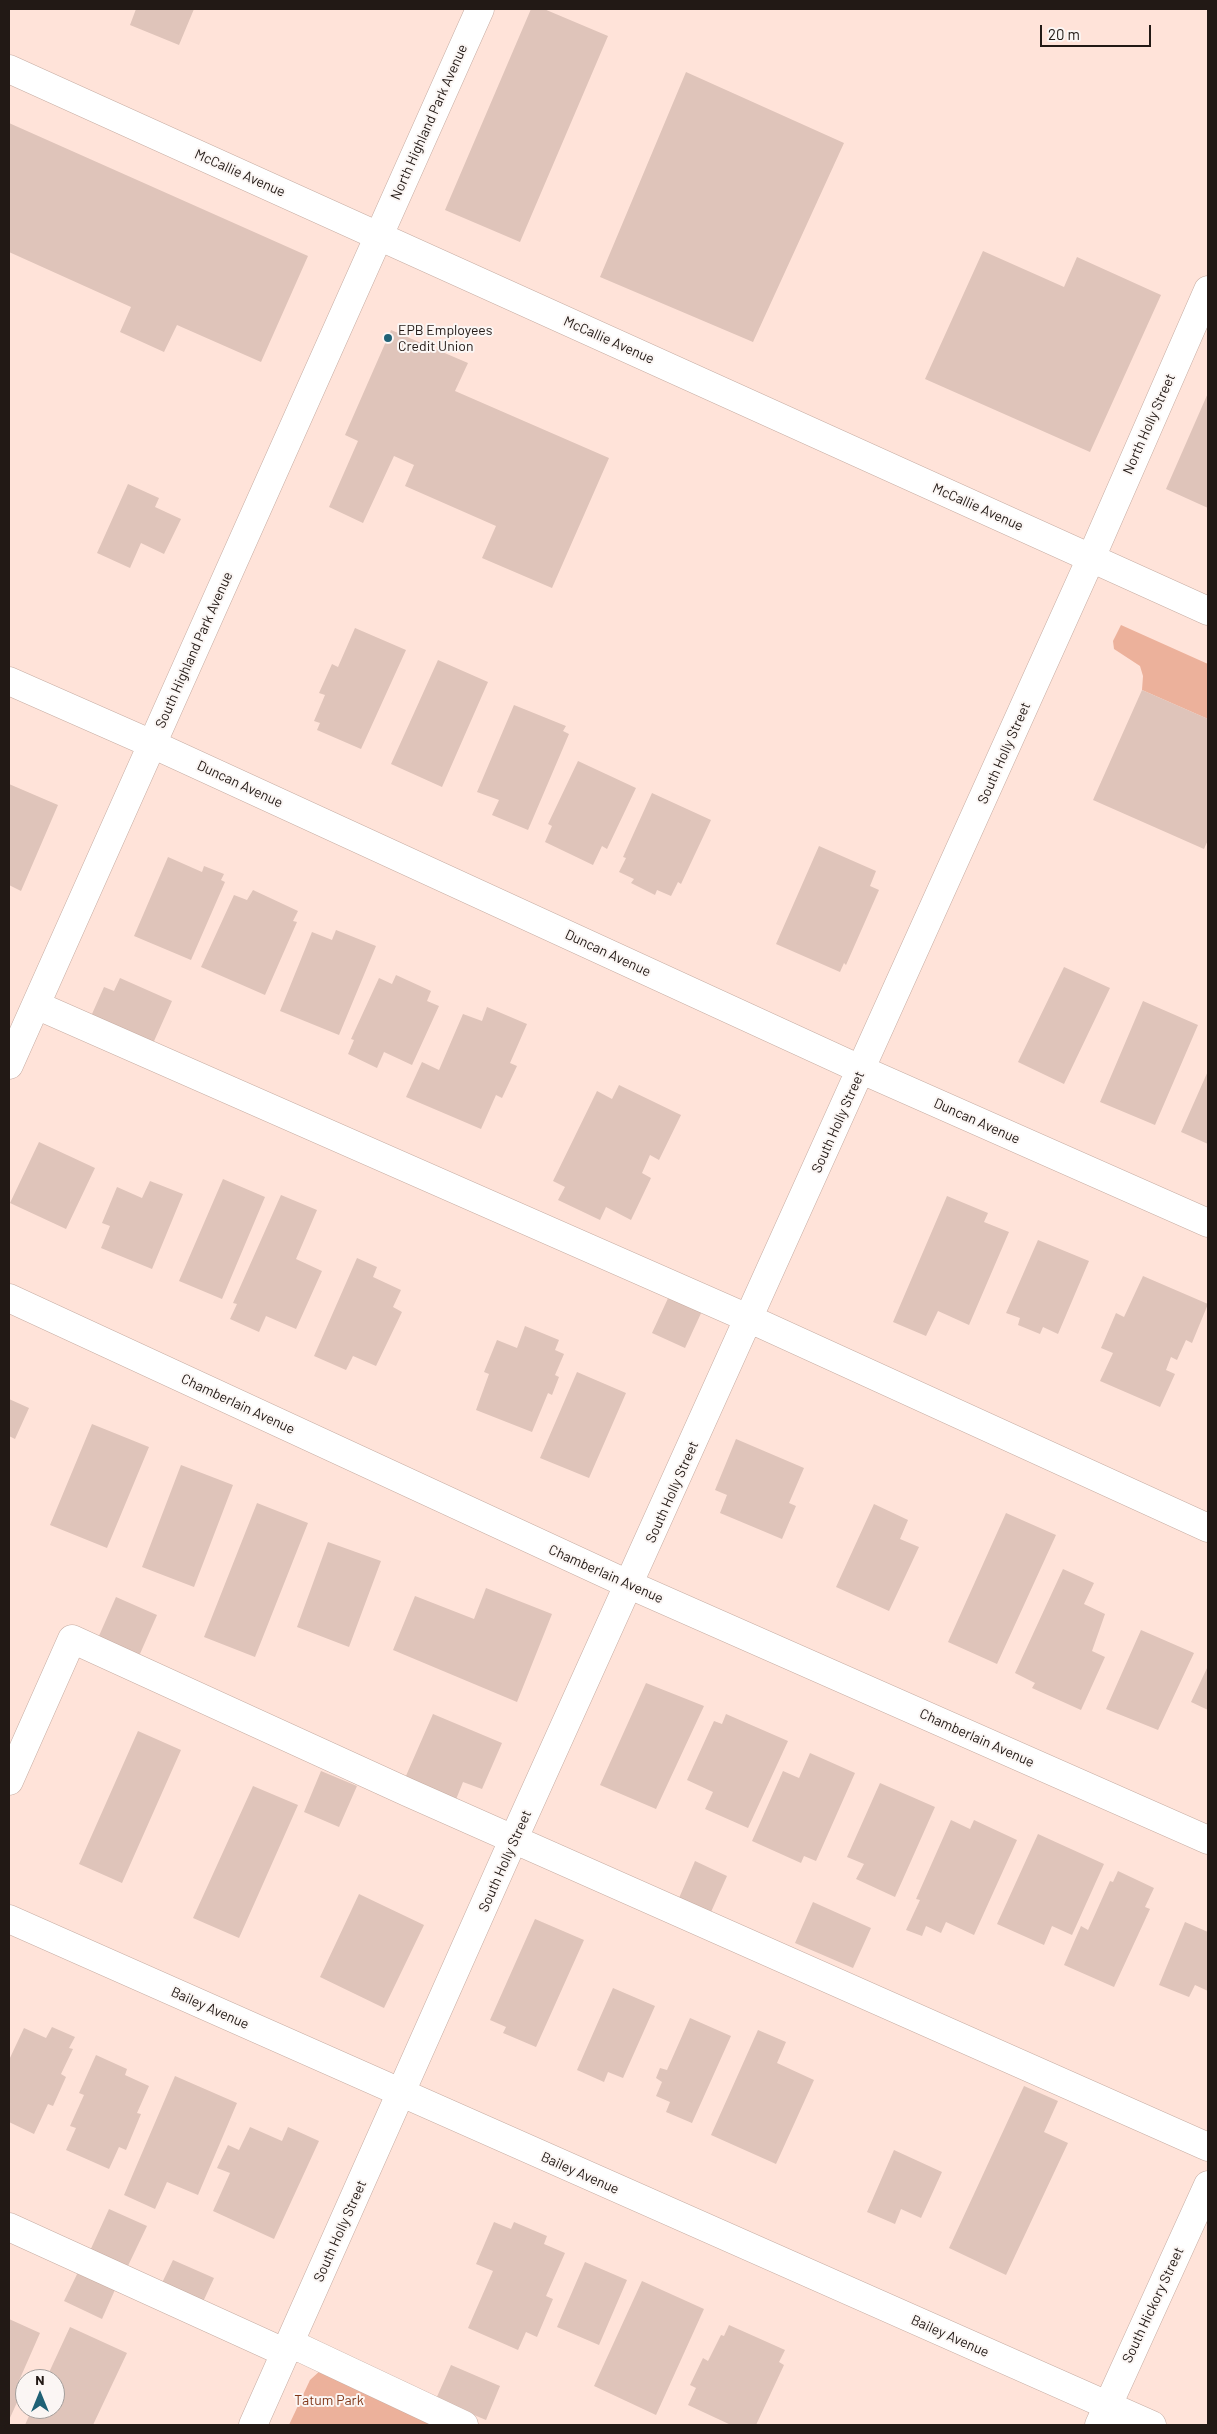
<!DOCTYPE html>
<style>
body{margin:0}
#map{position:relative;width:1217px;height:2434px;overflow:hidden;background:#ffe3d9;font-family:Barlow,sans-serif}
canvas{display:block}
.frame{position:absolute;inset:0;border:10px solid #221915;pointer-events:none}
.north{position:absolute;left:15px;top:2369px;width:50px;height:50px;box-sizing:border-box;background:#fbf6f4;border:1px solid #a49e9b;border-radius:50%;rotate:0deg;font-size:14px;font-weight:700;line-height:20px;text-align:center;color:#221915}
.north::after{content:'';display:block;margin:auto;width:18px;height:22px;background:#206276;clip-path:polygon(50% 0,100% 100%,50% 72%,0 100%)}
.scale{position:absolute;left:1040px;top:25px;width:111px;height:22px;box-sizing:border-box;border:2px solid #221915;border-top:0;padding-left:6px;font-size:15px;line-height:18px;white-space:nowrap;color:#221915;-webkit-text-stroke:4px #fbf6f4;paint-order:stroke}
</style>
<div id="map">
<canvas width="1217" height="2434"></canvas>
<div class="frame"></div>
<div class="north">N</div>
<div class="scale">20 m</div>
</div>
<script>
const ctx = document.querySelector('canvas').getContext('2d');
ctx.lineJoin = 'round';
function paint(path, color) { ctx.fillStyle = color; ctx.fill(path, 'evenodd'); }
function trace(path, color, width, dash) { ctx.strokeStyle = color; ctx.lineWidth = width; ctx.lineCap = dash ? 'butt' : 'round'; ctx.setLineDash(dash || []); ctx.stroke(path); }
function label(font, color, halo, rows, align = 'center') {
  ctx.font = font + ' Barlow,sans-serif'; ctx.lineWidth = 4; ctx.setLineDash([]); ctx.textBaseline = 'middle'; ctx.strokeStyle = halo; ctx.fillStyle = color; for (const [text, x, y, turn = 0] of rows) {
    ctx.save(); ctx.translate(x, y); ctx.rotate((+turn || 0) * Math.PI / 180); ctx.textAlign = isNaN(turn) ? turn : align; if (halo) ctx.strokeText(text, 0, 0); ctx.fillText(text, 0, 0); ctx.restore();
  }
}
paint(new Path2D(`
 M1121,625L1208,664V719L1142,690L1143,676L1140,666L1114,649L1113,641Z
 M322,2369L441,2425H289L310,2380Z`), '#ecb19b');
paint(new Path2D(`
 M136,9H194L179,45L130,25Z
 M531,9H544L608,36L520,242L445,210Z
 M686,72L844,143L753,342L600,277Z
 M9,123L308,256L261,362L177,325L164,352L120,332L131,307L9,252Z
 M983,251L1064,287L1077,257L1161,295L1090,452L925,379Z
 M391,330L468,363L455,391L609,458L552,588L482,558L496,526L405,486L414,465L394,456L363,523L329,507L358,441L345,435Z
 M1208,393V508L1166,489Z
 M128,484L159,498L155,507L181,519L164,554L141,543L130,568L97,553Z
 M355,628L406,650L361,749L317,730L320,723L314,721L325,695L319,693L332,664L338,667Z
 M438,660L488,682L442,787L391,764Z
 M1142,690L1208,719V840L1204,849L1093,800Z
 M514,705L566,726L563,731L569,734L528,830L492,815L499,800L477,792Z
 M578,761L636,788L607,849L602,846L593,865L545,842L552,826L548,824Z
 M9,784L58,805L21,891L9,885Z
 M652,793L711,820L681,884L678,882L671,896L657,890L655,895L631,883L634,879L619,872L626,858L623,857Z
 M819,846L876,871L870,886L879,890L846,965L844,963L840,972L776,944Z
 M168,857L202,872L204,866L224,874L221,880L225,882L191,960L134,936Z
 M253,890L298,911L293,921L297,922L265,995L201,967L234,895L247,900Z
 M336,930L376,946L339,1035L280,1011L312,932L332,940Z
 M1064,967L1110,988L1064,1084L1018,1062Z
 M396,975L431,991L427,1001L439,1006L412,1065L384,1052L377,1068L348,1054L354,1040L351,1039L379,978L392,984Z
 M120,978L172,1001L150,1050L88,1023L104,987L114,991Z
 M1143,1001L1198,1025L1155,1125L1100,1102Z
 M487,1007L527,1024L510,1063L517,1066L502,1098L496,1095L481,1129L406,1097L422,1062L439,1070L463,1014L482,1021Z
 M1208,1071V1144L1181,1132Z
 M619,1085L681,1115L659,1160L650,1155L642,1173L651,1178L631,1220L606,1207L600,1220L558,1200L565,1187L553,1181L597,1091L612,1099Z
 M39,1142L95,1168L66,1229L10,1203Z
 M223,1179L265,1197L222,1299L179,1281Z
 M150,1181L183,1194L152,1269L101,1248L110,1226L102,1223L117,1187L142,1198Z
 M281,1195L317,1210L296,1259L322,1271L296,1329L266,1316L259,1332L230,1319L237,1304L233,1303Z
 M947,1196L988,1213L984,1222L1009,1232L969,1325L938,1311L926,1336L893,1322Z
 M1038,1240L1089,1261L1058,1334L1043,1327L1040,1334L1018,1325L1020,1318L1006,1313Z
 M357,1258L377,1267L373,1277L401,1290L393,1307L402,1312L376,1366L353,1356L346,1370L314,1356Z
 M1143,1276L1208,1304L1192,1343L1186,1340L1177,1360L1171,1357L1166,1370L1175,1374L1160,1407L1100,1381L1113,1353L1101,1348L1116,1313L1124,1317Z
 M670,1294L703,1309L685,1348L652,1333Z
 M525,1326L559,1340L555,1350L564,1354L555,1375L559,1377L552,1395L548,1393L532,1432L476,1410L489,1374L484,1372L497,1340L517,1348Z
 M577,1372L626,1393L589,1478L540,1458Z
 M9,1399L29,1408L15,1439L9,1436Z
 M92,1424L149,1447L107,1548L50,1525Z
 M736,1439L804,1468L789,1503L796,1506L782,1539L720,1513L727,1495L715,1490Z
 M181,1465L233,1485L194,1587L142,1567Z
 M257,1503L308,1523L255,1657L204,1637Z
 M874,1504L908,1520L900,1539L919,1547L889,1611L836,1587Z
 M1006,1513L1056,1535L997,1664L948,1642Z
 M328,1542L381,1561L349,1647L297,1627Z
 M1063,1569L1094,1583L1084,1604L1105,1614L1092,1651L1105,1657L1081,1710L1032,1688L1035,1683L1015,1673Z
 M486,1588L552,1614L517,1702L393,1650L415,1596L474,1619Z
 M116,1597L157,1615L136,1663L95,1645Z
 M1141,1630L1194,1653L1158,1730L1106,1709Z
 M1208,1666V1710L1191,1702Z
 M646,1683L704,1706L656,1809L600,1785Z
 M433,1714L502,1743L482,1789L463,1782L453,1807L402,1785Z
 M726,1714L788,1741L748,1828L705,1809L713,1792L687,1780L714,1721L722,1724Z
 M138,1731L181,1750L122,1883L79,1864Z
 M810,1753L855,1773L816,1861L804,1856L801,1863L752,1841L783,1771L799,1778Z
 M321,1771L357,1786L339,1827L304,1812Z
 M880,1783L935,1807L895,1897L856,1879L864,1864L847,1857Z
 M253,1786L298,1805L239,1938L193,1918Z
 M951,1820L970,1829L974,1820L1017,1840L974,1935L946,1922L941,1933L926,1926L922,1936L906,1930L920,1900L916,1899Z
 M1038,1834L1104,1864L1072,1935L1052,1926L1044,1945L997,1924Z
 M695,1861L727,1876L711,1912L679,1898Z
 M1118,1871L1154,1888L1145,1907L1150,1909L1114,1987L1064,1965L1081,1926L1088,1930L1110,1881L1113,1882Z
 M359,1894L424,1925L384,2008L320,1977Z
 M813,1902L871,1928L853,1968L795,1943Z
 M535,1919L584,1940L536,2047L503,2033L506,2027L490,2020Z
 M1185,1922L1208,1932V1991L1195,1985L1189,1997L1159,1985Z
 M613,1988L655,2006L623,2078L608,2072L604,2082L577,2070Z
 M690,2018L731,2036L692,2123L666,2112L670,2102L656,2096L662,2082L656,2078L660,2068L667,2070Z
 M52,2027L75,2037L69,2048L73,2049L61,2074L66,2077L53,2106L48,2104L34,2134L9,2122V2060L24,2028L46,2038Z
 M758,2030L786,2042L777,2063L814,2080L776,2164L711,2135Z
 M96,2055L127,2069L125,2075L149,2086L137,2113L141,2114L126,2150L119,2147L109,2169L66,2150L76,2128L70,2126L84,2095L79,2093Z
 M175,2076L237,2103L198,2195L167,2182L155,2209L124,2195Z
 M1024,2086L1058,2101L1044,2132L1068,2143L1006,2275L949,2248Z
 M250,2127L282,2141L288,2127L319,2141L274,2239L213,2211L230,2173L217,2168L228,2145L239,2150Z
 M894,2150L942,2172L921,2218L901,2209L895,2224L867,2212Z
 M109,2209L147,2226L126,2270L89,2253Z
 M494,2222L511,2229L514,2222L547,2236L544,2244L565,2253L546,2296L553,2299L537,2337L526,2332L518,2350L468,2328L493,2271L476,2264Z
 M173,2260L214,2278L202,2304L161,2285Z
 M585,2262L627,2280L599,2345L557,2327Z
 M81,2266L118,2283L102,2319L64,2301Z
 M642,2281L704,2309L656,2415L594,2386Z
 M9,2319L40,2333L18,2383L25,2385L9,2420Z
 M729,2325L785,2350L779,2362L784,2365L756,2425H731L688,2405L696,2388L690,2385L703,2358L708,2361L721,2335L724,2336Z
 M70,2327L127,2353L93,2425H25L32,2409H55V2379H46Z
 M451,2365L500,2386L486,2420L436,2399Z`), '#dfc4ba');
const minor = new Path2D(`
 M9,681L152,744L862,1070L1208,1223
 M36,1005L750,1319L1208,1528
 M9,1065L480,9
 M9,1298L630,1585L1208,1840
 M9,1781L72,1639L407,1792L1208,2147
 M9,2227L286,2353
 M290,2343L464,2425
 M253,2425L514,1838L1091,558L1208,290
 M1099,2425L1208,2185`);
const major = new Path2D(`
 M9,69L1208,611
 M9,1919L1152,2425`);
trace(minor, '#c6aca2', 29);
trace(major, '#c6aca2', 29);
trace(minor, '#fff', 28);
trace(major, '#fff', 28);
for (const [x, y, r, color] of [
 [388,338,5,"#206276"]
]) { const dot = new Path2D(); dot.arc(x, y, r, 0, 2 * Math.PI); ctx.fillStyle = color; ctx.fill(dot); trace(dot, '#fbf6f4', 2); }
label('14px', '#221915', '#fbf6f4', [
 ["North Highland Park Avenue",429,122,-66],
 ["McCallie Avenue",240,173,24],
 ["McCallie Avenue",609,340,24],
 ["North Holly Street",1149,424,-66],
 ["McCallie Avenue",978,507,24],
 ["South Highland Park Avenue",194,650,-66],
 ["South Holly Street",1004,753,-66],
 ["Duncan Avenue",240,784,25],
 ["Duncan Avenue",608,953,25],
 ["Duncan Avenue",977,1121,24],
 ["South Holly Street",838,1122,-66],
 ["Chamberlain Avenue",238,1404,25],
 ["South Holly Street",672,1492,-66],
 ["Chamberlain Avenue",606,1574,24],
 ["Chamberlain Avenue",977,1738,24],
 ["South Holly Street",505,1861,-66],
 ["Bailey Avenue",210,2008,24],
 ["Bailey Avenue",580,2173,24],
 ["South Holly Street",340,2231,-66],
 ["South Hickory Street",1153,2305,-65],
 ["Bailey Avenue",950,2336,24]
]);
label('14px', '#221915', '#fbf6f4', [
 ["EPB Employees",398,330],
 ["Credit Union",398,346]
], 'left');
label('14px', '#813718', '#fbf6f4', [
 ["Tatum Park",329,2400]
]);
</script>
